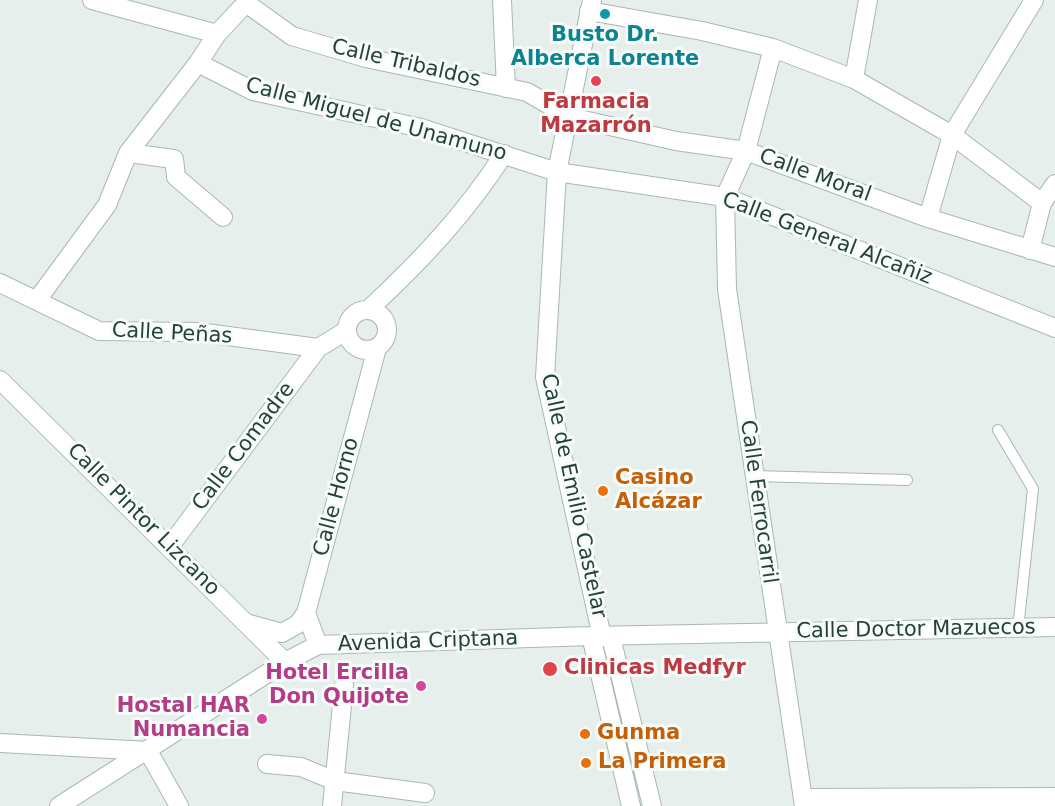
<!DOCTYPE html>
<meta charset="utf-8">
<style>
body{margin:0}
canvas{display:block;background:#e6efeb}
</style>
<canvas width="1055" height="806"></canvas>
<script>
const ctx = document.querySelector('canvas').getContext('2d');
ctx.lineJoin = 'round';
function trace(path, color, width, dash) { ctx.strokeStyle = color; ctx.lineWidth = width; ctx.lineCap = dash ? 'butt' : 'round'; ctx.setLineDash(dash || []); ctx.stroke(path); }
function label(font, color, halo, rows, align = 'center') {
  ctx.font = font + ' "DejaVu Sans",sans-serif'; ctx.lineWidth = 6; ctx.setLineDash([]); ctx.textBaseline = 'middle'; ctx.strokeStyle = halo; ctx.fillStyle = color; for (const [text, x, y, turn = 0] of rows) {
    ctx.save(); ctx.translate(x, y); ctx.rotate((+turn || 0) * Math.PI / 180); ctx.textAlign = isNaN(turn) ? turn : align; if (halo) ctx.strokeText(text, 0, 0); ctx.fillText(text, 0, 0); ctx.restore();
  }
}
trace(new Path2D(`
 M344,685L346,661`), '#bfccc8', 18, [18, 9]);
const lane = new Path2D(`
 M998,430L1033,489L1018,629
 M754,476L907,480`);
const street = new Path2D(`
 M92,0L217,34
 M502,0L506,88
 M592,0L557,172L545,377L602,637
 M246,3L292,36L366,58L527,92L570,117L676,141L746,151L928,218L1055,257
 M589,11L702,31L773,48L854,79L952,135L1042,203
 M773,48L746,151L725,197L727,289L804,806
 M198,63L253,91L421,128L557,172L725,197L1055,328
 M854,79L868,0
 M128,153L174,159L176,177L223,217
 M928,218L952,135L1034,0
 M1030,250L1042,203L1055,184
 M0,283L99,331L198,332L318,348
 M37,300L107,205L128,153L198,63L217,34L246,3V0
 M369,309C421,261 465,214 504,154
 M347 330a20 20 0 1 1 40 0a20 20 0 1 1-40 0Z
 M0,380L285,662
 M170,546L318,348L346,331
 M249,624L282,633L298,624L306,613
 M591,636L631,806
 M611,637L652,806
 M318,645L306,613L377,348
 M0,743L148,751L179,806
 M267,764L301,767L335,781L425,793
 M803,798L1055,797
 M59,806L285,662L318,645L591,636L1055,627
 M332,806L344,685`);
trace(lane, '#a8b8b3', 12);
trace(street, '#a8b8b3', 20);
trace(lane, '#fff', 10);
trace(street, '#fff', 18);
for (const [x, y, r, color] of [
 [605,14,6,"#0f9aa8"],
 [596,81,6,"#e0444e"],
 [603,491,6,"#e8710a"],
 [550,669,8,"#e0444e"],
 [421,686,6,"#d1479c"],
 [262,719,6,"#d1479c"],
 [585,734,6,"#e8710a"],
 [586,763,6,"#e8710a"]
]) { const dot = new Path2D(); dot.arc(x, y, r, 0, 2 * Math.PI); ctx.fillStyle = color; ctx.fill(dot); trace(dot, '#f7fbf9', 2); }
label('bold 21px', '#0d838f', '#f7fbf9', [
 ["Busto Dr.",605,36],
 ["Alberca Lorente",605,60]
]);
label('21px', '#24423b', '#f7fbf9', [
 ["Calle Tribaldos",406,64,13],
 ["Calle Miguel de Unamuno",376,120,15],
 ["Calle Moral",815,176,20],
 ["Calle General Alcañiz",827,239,21],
 ["Calle Peñas",172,334,3],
 ["Calle Comadre",244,447,-53],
 ["Calle de Emilio Castelar",573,496,78],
 ["Calle Horno",337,497,-75],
 ["Calle Ferrocarril",758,502,82],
 ["Calle Pintor Lizcano",143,520,45],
 ["Calle Doctor Mazuecos",916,630,-1],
 ["Avenida Criptana",428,642,-2]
]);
label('bold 21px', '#be3a42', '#f7fbf9', [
 ["Farmacia",596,103],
 ["Mazarrón",596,127],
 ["Clinicas Medfyr",564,669,"left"]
]);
label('bold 21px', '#c56008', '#f7fbf9', [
 ["Casino",615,479],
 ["Alcázar",615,503],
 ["Gunma",597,734],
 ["La Primera",598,763]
], 'left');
label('bold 21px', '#b23c85', '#f7fbf9', [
 ["Hotel Ercilla",409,674],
 ["Don Quijote",409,698],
 ["Hostal HAR",250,707],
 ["Numancia",250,731]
], 'right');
</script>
